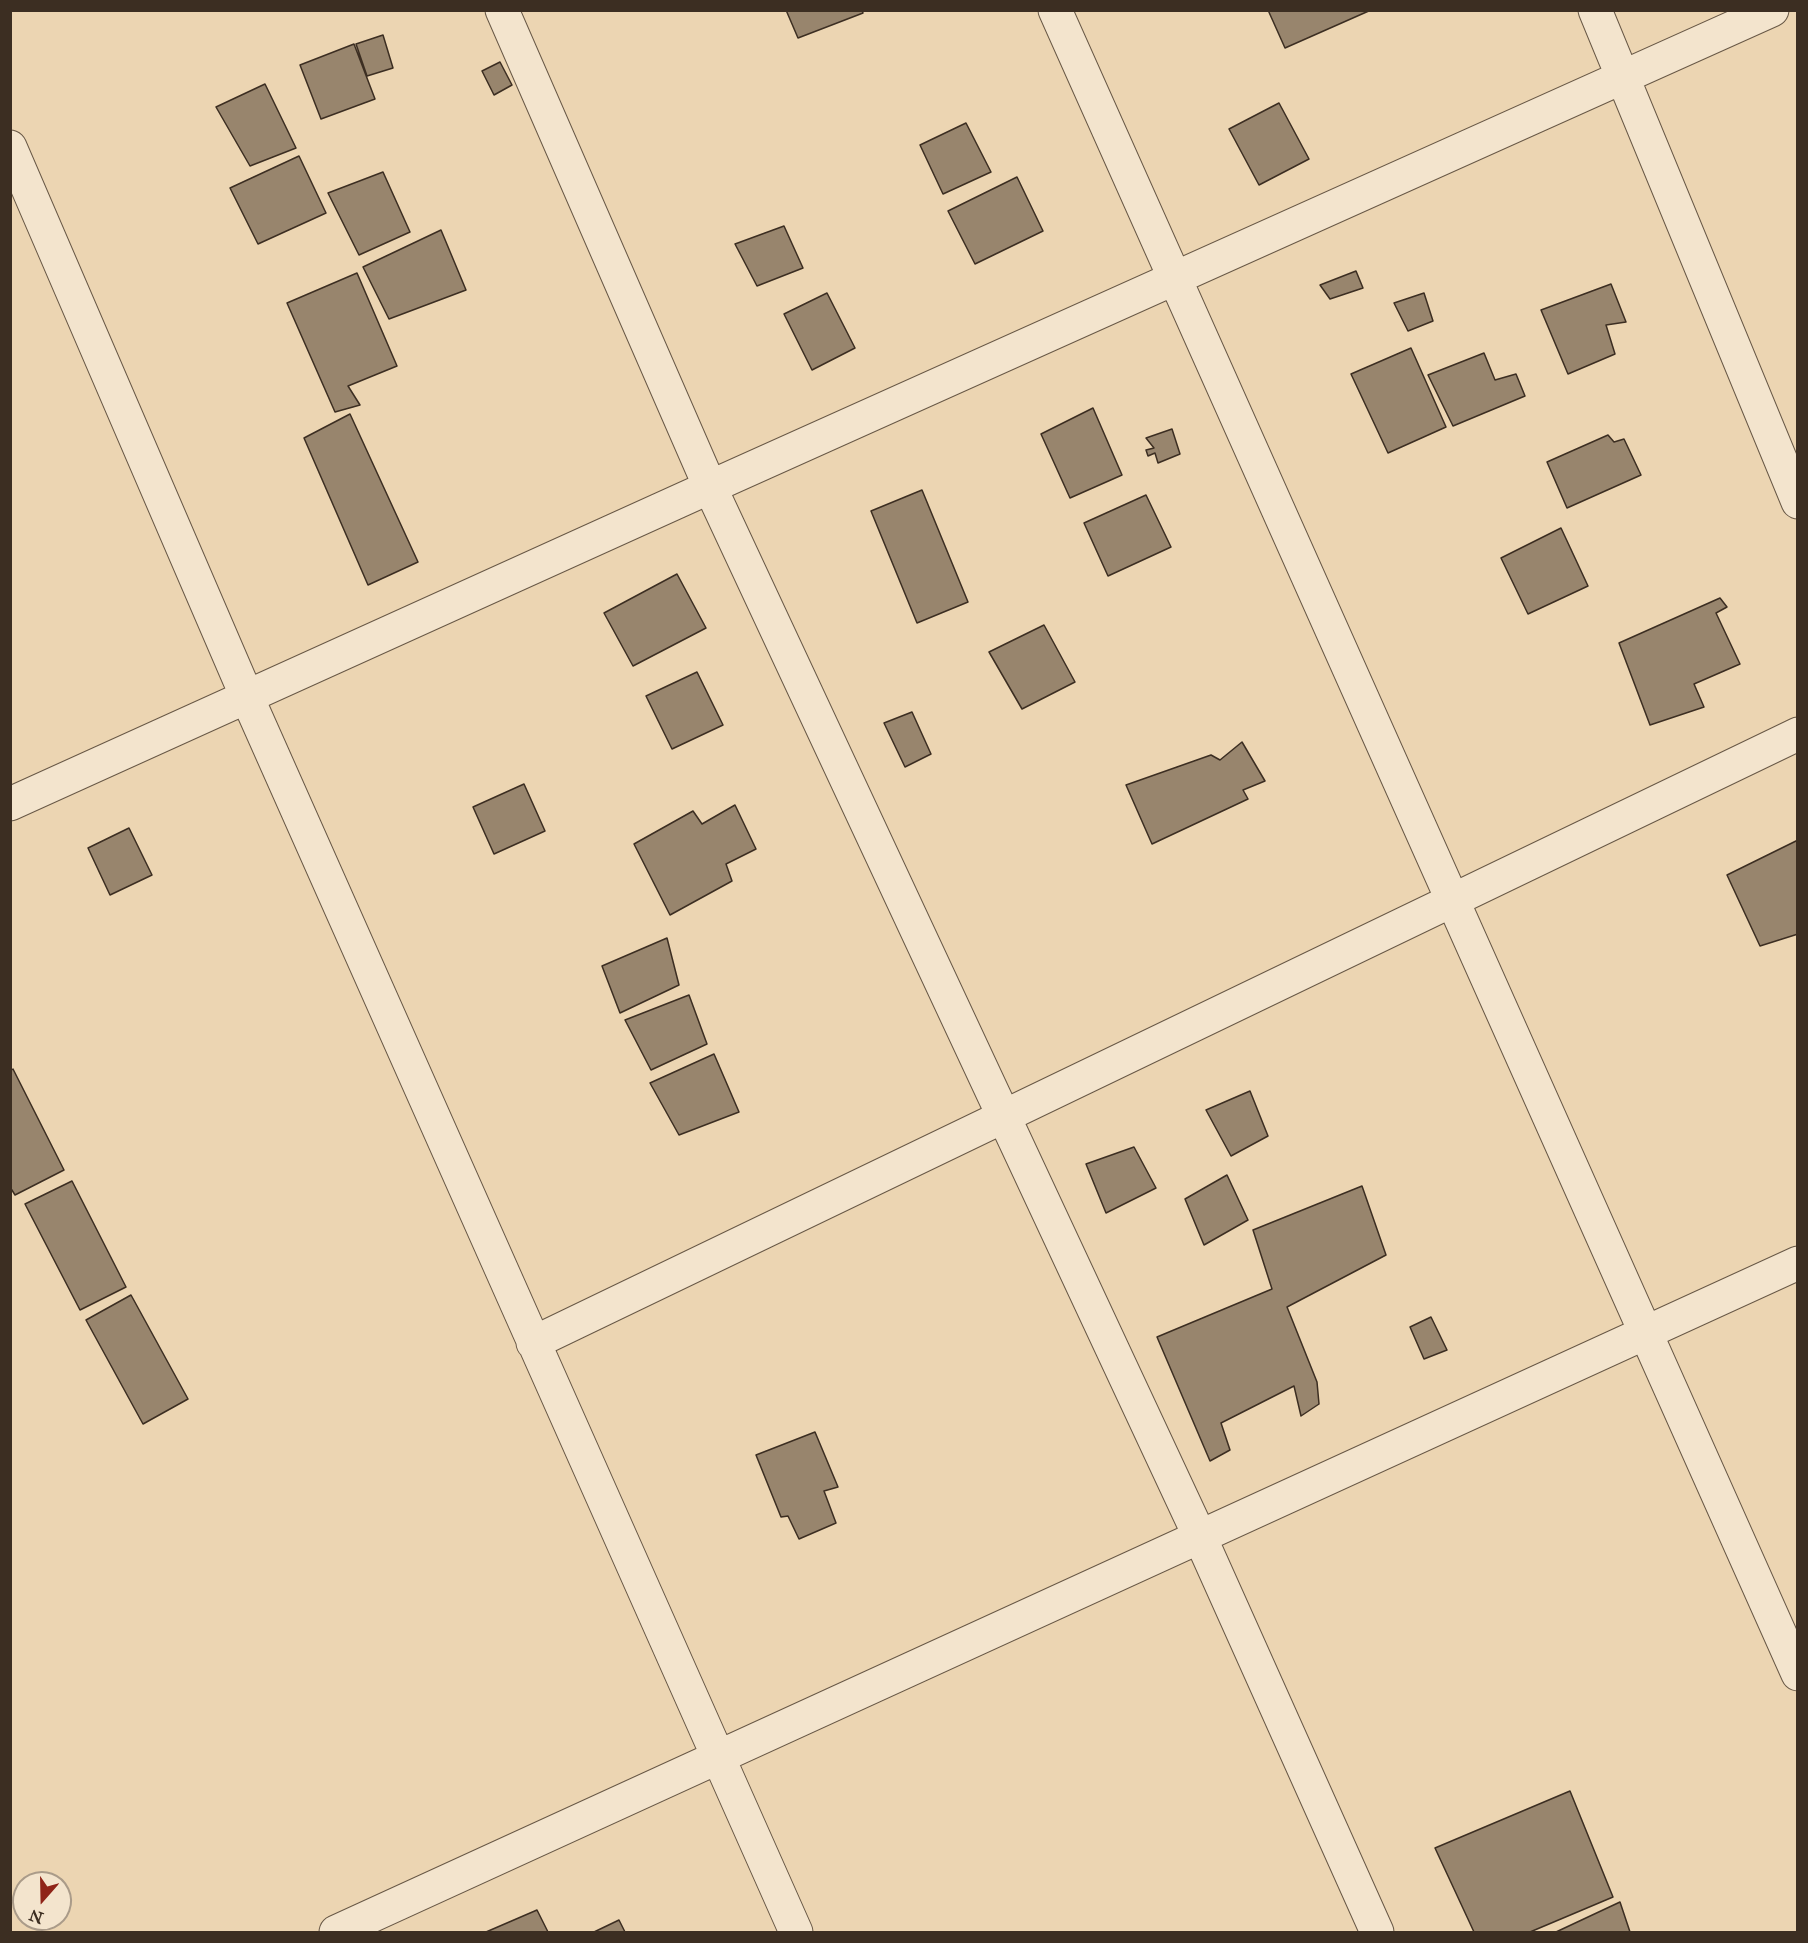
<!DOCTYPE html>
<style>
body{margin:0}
#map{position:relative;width:1808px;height:1943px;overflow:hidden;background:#ecd5b2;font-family:"IM FELL Great Primer",serif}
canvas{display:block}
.frame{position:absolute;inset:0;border:12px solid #3c2e22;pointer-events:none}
.north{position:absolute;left:12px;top:1871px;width:60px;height:60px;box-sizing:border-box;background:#f3e4cd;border:2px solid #aa9b89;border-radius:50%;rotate:200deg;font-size:16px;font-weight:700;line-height:24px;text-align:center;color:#3c2e22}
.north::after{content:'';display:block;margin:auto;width:21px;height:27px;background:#8f2418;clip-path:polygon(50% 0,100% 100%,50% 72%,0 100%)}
</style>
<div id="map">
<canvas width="1808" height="1943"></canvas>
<div class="frame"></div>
<div class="north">N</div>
</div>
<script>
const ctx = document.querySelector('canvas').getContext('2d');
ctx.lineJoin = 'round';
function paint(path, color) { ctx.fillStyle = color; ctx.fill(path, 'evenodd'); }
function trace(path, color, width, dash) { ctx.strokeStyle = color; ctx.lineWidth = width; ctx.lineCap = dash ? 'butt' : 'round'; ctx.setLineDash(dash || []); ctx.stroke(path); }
const building = new Path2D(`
 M786,10H862L863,13L798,38Z
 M1268,10H1371L1285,48Z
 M383,35L393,68L367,76L356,44Z
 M354,44L375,99L321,119L300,65Z
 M500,62L512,85L494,95L482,71Z
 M265,84L296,148L250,166L216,107Z
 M1279,103L1309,159L1259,185L1229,129Z
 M966,123L991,172L943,194L920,145Z
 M299,156L326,213L258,244L230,188Z
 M383,172L410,232L359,255L328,193Z
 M1017,177L1043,231L975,264L948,211Z
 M784,226L803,268L757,286L735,244Z
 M441,230L466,290L389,319L363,267Z
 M1356,271L1363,288L1330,299L1320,285Z
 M357,273L397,366L348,386L360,405L335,412L287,303Z
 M1611,284L1626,322L1606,325L1615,354L1568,374L1541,310Z
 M827,293L855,348L812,370L784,314Z
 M1424,293L1433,321L1408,331L1394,303Z
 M1411,348L1446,427L1388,453L1351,374Z
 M1484,353L1495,380L1516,374L1525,396L1453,426L1428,375Z
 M1093,408L1122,475L1070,498L1041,434Z
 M350,414L418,562L368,585L304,438Z
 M1172,429L1180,454L1158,463L1155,453L1148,456L1146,450L1154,448L1146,438Z
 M1608,435L1614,442L1624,439L1641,475L1567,508L1547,462Z
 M922,490L968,602L917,623L871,511Z
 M1146,495L1171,547L1108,576L1084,523Z
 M1561,528L1588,586L1528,614L1501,558Z
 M677,574L706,628L633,666L604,613Z
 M1720,598L1727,607L1716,613L1740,664L1694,684L1704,707L1650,725L1619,643Z
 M1044,625L1075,682L1022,709L989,652Z
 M697,672L723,725L672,749L646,696Z
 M912,712L931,754L905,767L884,723Z
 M1242,742L1265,781L1243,790L1248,799L1152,844L1126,785L1211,755L1220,760Z
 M524,784L545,831L494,854L473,807Z
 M735,805L756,849L726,864L732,881L670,915L634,844L693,811L702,824Z
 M129,828L152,875L110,895L88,848Z
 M1798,840V934L1760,946L1727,875Z
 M667,938L679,985L620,1013L602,966Z
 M689,995L707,1044L651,1070L625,1020Z
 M714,1054L739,1112L679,1135L650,1083Z
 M13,1069L64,1170L15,1195L10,1187V1071Z
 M1250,1091L1268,1136L1231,1156L1206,1110Z
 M1134,1147L1156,1188L1106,1213L1086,1164Z
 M1227,1175L1248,1220L1204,1245L1185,1199Z
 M72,1181L126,1287L80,1310L25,1204Z
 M1362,1186L1386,1255L1287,1307L1317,1382L1319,1404L1301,1416L1294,1386L1221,1423L1230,1450L1210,1461L1157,1337L1272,1289L1253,1230Z
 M131,1295L188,1399L143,1424L86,1320Z
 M1431,1317L1447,1350L1424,1359L1410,1327Z
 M815,1432L838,1487L824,1491L836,1523L799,1539L788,1516L781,1517L756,1455Z
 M1570,1791L1613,1897L1530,1932H1474L1435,1848Z
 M1620,1902L1630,1932H1556Z
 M537,1910L548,1932H486Z
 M619,1920L625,1932H594Z`);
paint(building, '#98856d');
trace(building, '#3c2e22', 1.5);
const minor = new Path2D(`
 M502,10L710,487L1200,1537L1377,1932
 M1055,10L1798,1674
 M1595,10L1798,502
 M10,147L247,697L796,1932
 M10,804L710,487L1772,10
 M533,1343L1798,734
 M336,1932L1798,1263`);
trace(minor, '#685846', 35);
trace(minor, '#f3e4cd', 33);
</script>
